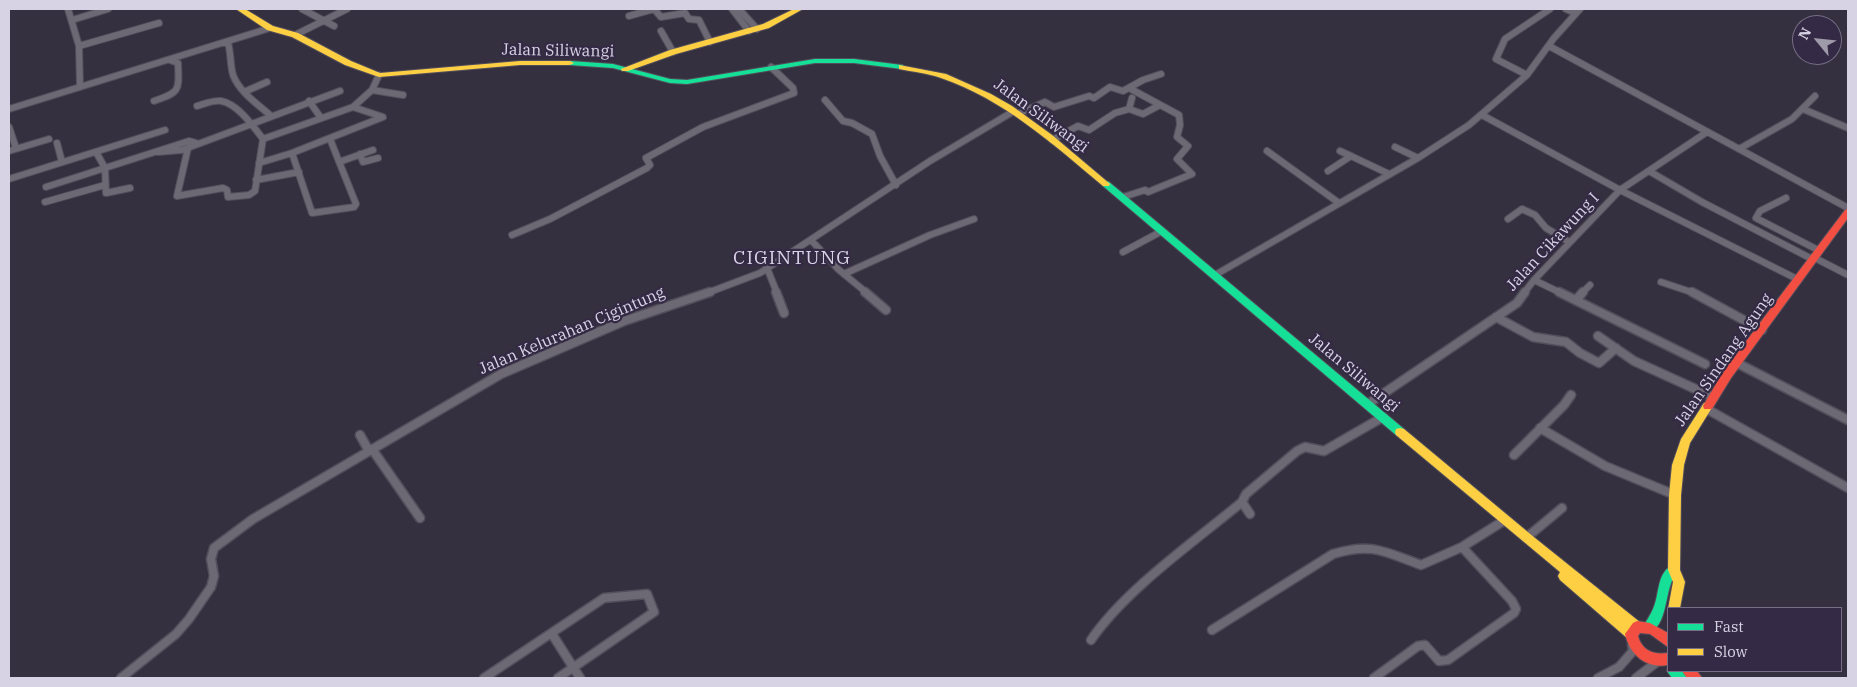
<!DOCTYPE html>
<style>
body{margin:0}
#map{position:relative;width:1857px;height:687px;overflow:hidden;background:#35303f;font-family:"IBM Plex Serif",serif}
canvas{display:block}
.frame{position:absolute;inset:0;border:10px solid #d8d3e4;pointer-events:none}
.legend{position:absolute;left:1667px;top:607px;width:175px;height:65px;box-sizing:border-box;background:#342a45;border:1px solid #766e85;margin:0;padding:6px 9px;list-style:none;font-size:15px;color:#d8d3e4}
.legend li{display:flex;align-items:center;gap:10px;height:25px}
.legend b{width:25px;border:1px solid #766e85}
.north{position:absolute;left:1792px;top:15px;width:50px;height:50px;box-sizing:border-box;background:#342a45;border:1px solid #766e85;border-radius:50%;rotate:298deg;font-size:14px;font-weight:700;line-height:20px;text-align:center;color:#d8d3e4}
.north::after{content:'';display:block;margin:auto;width:18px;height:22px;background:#9f9aaa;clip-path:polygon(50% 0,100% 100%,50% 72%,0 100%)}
</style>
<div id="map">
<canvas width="1857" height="687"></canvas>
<div class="frame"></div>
<ul class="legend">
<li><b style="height:6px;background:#16e098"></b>Fast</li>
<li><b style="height:6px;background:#ffcf43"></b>Slow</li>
</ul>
<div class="north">N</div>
</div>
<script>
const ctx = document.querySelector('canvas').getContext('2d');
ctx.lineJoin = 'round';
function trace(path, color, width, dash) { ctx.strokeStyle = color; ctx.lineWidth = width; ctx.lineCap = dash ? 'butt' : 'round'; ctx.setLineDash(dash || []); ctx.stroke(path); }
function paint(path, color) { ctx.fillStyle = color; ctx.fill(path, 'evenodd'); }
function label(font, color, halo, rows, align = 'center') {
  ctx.font = font + ' "IBM Plex Serif",serif'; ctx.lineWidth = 4.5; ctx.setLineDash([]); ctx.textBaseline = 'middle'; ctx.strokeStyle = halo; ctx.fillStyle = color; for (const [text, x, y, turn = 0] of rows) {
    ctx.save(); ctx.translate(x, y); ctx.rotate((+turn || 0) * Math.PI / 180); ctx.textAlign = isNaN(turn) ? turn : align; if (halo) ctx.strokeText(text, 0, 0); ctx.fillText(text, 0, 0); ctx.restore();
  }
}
const streetFar1 = new Path2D(`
 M68,9L79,46L80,87
 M302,9L334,26
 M732,9L749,31
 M739,9L757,29
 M1566,9L1575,13
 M629,16L654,9L661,17L685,13L689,19L699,20L710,42
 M72,20L108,9
 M661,31L673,52
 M295,35L347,9
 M223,43H228C231,53 230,64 233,75C240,93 258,104 271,116
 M79,46L159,23
 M1549,46L1848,208
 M1527,75L1496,59L1505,39L1550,9
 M372,90L403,95
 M244,92L267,82
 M825,100L843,121L852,123L872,134L880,156L896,185
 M154,101C181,92 179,90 178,63L170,60
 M309,101L321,118
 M197,106C204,104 213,100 221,101C238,104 253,126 263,139
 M9,109L270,28
 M1129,109L1143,114L1158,106
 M1803,109L1848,128
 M1018,114L1045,102L1054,107L1089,96L1094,98L1110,87L1123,91L1143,80L1161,74
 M1482,115L1620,190L1799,280
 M9,127L16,148
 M1052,140L1078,126L1089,130L1115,113L1129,109L1132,98
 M57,143L62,162
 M1395,147L1418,158
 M188,148L177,196L223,188L227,190L228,197L249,195L255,191L263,139L353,107L372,90L379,75
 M1739,149L1792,119L1815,96
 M9,151L49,139
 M1267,151L1339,203
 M96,152L105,168L189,141L196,143
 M158,152L182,150L340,91
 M292,153L312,213L354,207L356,204L330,139
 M360,154L363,162L378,158
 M1351,156L1389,174
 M339,162L373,150
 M259,163L292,153L383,117L353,107
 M1328,171L1351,156L1340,151
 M1649,171L1702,202L1812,259
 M9,179L165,130
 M256,180L299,172
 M46,187L105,168L106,193L130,188
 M1123,197L1145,190L1148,192L1192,174L1177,159L1188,146L1177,137L1180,125L1179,115L1129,88
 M1786,198L1760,211L1756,218L1818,250
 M45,202L105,185
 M1508,219L1522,209L1535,215L1546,228L1569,242
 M512,235L550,219L647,168L650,165L646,158L703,127L794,93L793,88L771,67
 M811,240L839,270L867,293
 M1123,252L1162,231
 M1813,257L1848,275
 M767,268L777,293
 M844,274L930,235L974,219
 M1215,275L1418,158L1469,125L1527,75L1554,38L1580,9
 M1534,280L1561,293
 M1661,282L1694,293
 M707,293L760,273L930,161L1014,111
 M1524,293L1534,280L1620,190L1707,132
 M1582,293L1590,285`);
const street = new Path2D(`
 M776,292L784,313
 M865,292L886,310
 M1559,292L1705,364
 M1692,292L1762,330
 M1576,300L1583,292
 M1496,317L1533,337L1566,342L1580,353L1599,363L1616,348
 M1598,336L1634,361L1713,397
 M1737,363L1848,420
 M1368,404L1517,303L1525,292
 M1705,408L1848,488
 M1540,428L1605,466L1675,495
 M360,435L369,451
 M372,449L420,518
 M1514,455L1564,405L1571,395
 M1250,514L1242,502L1246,494L1297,451L1305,447L1324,451L1383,417
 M1526,538L1562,508
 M1212,630L1333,554C1372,542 1385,552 1421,565L1462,547L1505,520
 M552,634L580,678
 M1091,640C1125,590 1195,541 1242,502
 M121,678L176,634L189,619L211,587L214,576L211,559L214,548L253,519L501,374L624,321L710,292
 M484,678L604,598L647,594L654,612L558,678
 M1374,678L1418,646L1425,645L1439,661L1448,660L1514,613L1516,609L1512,601L1462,547
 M1598,678L1619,667L1633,651L1632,644
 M1636,678L1657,662`);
const fast = new Path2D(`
 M815,59H854L902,65L906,67L902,69L854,63H815L687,84L670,83L613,68L570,65L566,63L570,61L613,64L670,79L687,80Z
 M1106,181L1109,182L1404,429L1405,432L1404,435L1400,436L1396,435L1103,186L1102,184L1103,182Z
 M1674,565L1678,566L1680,570C1678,574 1675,576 1673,579C1665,593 1667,626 1649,633L1645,631L1643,627C1646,621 1650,616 1653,609C1660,595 1656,571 1674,565Z
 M1668,667V671H1682L1687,678H1672L1667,671Z`);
const slow = new Path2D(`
 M236,9H245L273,26L298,33L351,61L380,73L520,61H570L574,63L570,65H520L379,77L345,65L292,37L267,30Z
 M794,9H803L769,28L676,54L628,71H622L621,69L670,50L763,24Z
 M899,65L946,74L991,94L1012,106L1052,135L1110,184L1109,186H1103C1053,144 1003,99 941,78C927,73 913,72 899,69Z
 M1708,402L1712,403L1713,406L1690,443L1684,465L1681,495L1680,570L1685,582L1680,608L1668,609L1673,582L1668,570L1669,495L1672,465L1681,439L1704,403Z
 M1400,428L1404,429L1535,538L1641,623L1643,627L1641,631L1637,633L1635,638L1631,640L1627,638L1560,580L1558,576L1560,572L1396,435L1395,432L1396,429Z`);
const jam = new Path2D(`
 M1848,209V218L1731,378L1712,409H1704L1703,406L1723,372L1845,210Z
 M1637,621L1650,623L1668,633V647L1650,634L1640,633L1638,636C1642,651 1654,655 1668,653V665C1646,669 1630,655 1625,634L1633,623Z
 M1682,671H1697L1702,678H1687Z`);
trace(streetFar1, '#524e5b', 8);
trace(street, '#524e5b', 11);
trace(fast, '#524e5b', 2);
trace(slow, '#524e5b', 2);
trace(jam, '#524e5b', 2);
trace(streetFar1, '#6c6975', 6);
trace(street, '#6c6975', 8);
paint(fast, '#16e098');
paint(slow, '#ffcf43');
paint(jam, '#f24e42');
label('16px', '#d8d3e4', '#342a45', [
 ["Jalan Siliwangi",558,51,1],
 ["Jalan Siliwangi",1041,116,36],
 ["Jalan Cikawung I",1553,242,-47],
 ["Jalan Kelurahan Cigintung",572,331,-23],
 ["Jalan Sindang Agung",1724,360,-55],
 ["Jalan Siliwangi",1354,373,40]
]);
ctx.letterSpacing = '1px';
label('19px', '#d8d3e4', '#342a45', [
 ["CIGINTUNG",792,259]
]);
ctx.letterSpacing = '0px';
</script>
